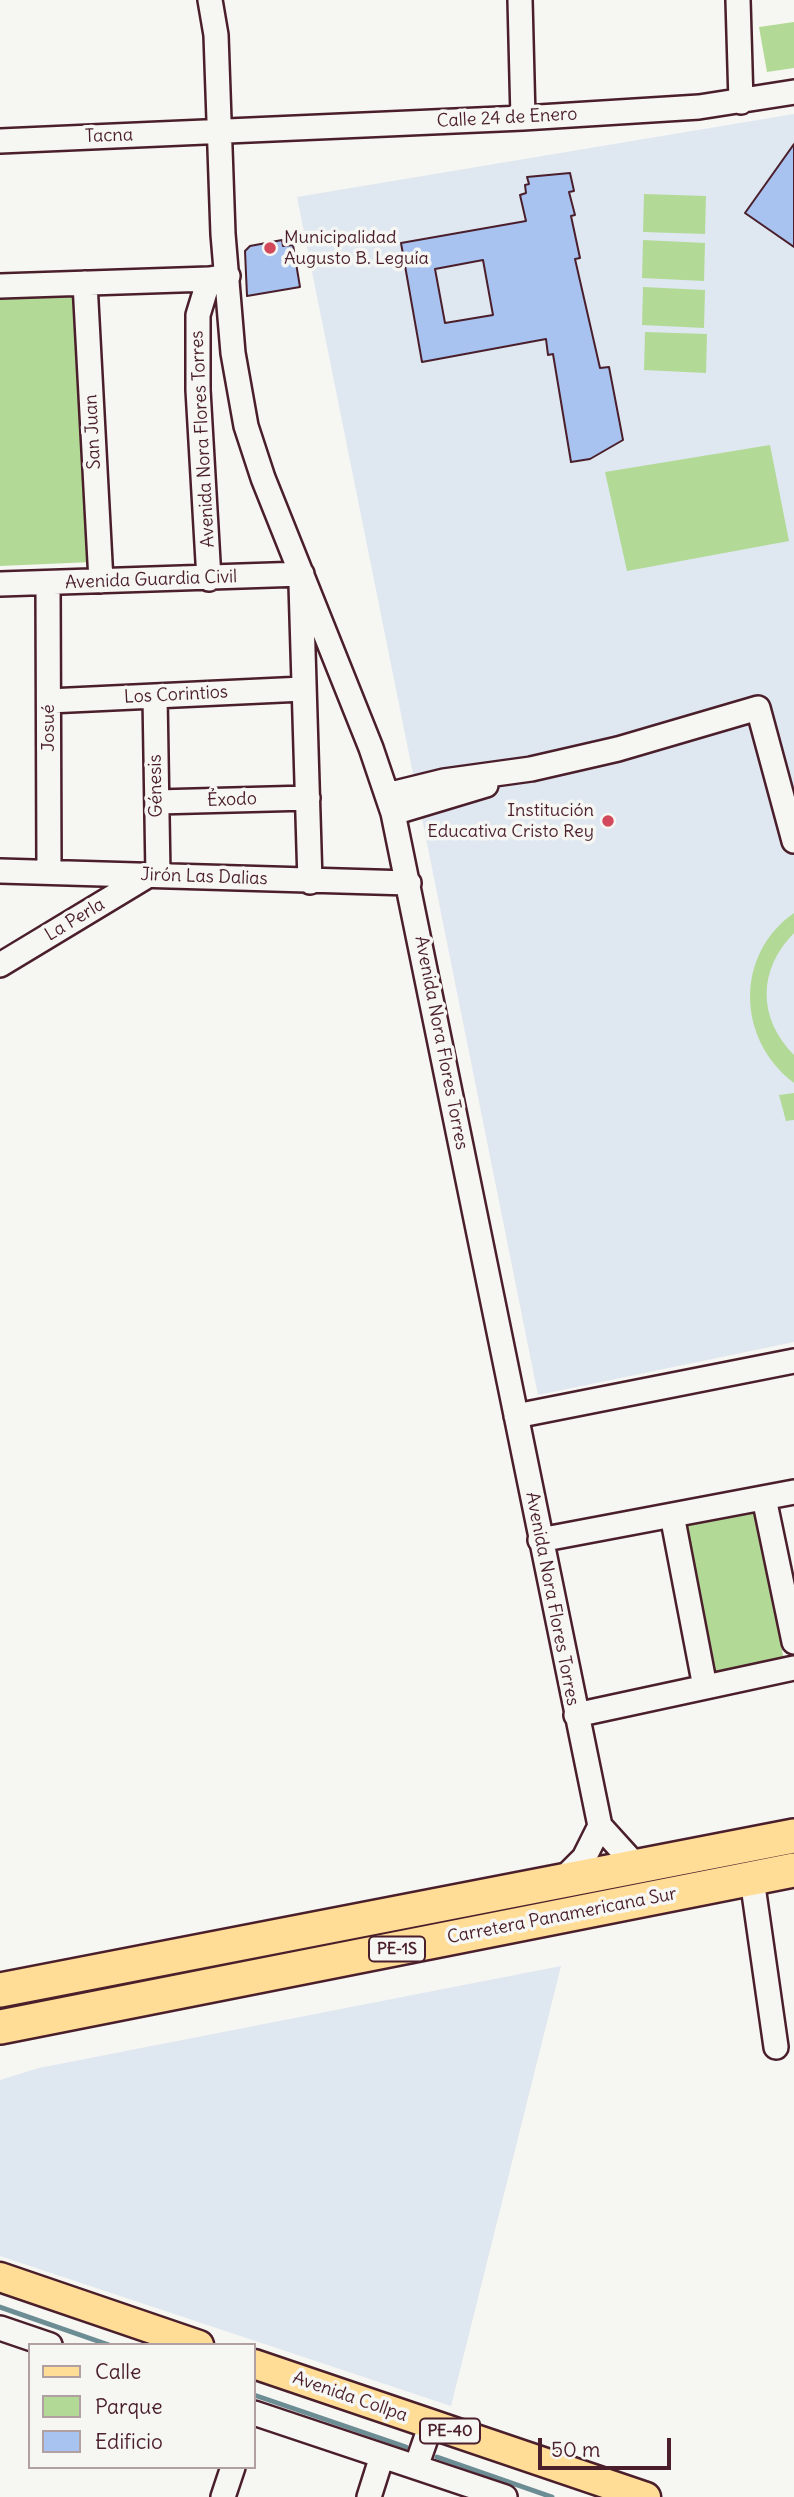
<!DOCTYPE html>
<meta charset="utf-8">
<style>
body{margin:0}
#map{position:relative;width:794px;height:2497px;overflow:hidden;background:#f6f6f2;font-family:Delius,sans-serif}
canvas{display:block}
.legend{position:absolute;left:28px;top:2343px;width:228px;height:126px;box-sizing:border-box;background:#f6f6f2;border:2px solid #b1a0a2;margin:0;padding:9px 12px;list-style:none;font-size:21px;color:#4a1f2b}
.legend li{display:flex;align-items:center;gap:14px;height:35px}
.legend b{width:35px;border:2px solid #b1a0a2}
.scale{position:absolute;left:538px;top:2438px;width:133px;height:32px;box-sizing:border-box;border:4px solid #4a1f2b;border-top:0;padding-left:9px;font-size:21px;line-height:24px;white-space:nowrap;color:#4a1f2b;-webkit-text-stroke:5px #f6f6f2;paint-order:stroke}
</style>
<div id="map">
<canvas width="794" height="2497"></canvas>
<ul class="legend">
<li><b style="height:9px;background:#ffdd96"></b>Calle</li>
<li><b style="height:19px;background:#b2da96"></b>Parque</li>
<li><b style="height:19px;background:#a8c3f0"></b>Edificio</li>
</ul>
<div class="scale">50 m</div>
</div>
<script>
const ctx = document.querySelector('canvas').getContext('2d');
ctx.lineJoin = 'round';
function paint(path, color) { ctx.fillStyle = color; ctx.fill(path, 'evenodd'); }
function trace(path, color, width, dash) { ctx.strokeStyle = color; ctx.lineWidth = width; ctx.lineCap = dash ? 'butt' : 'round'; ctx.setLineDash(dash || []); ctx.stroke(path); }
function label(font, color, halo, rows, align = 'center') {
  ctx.font = font + ' Delius,sans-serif'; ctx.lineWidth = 7; ctx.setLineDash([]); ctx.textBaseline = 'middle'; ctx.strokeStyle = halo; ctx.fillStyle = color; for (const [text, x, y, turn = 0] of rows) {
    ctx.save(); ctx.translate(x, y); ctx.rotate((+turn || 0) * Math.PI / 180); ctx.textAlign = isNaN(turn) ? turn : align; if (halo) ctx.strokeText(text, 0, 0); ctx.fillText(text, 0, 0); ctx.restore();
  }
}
paint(new Path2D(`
 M794,114V1342L538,1395L297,197Z
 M561,1966L451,2406L0,2256V2080L39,2068Z`), '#dfe7f1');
paint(new Path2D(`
 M794,22V68L767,72L759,27Z
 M644,194L706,196L705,234L643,232Z
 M643,240L705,243L704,281L642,278Z
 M643,287L705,290L704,328L642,325Z
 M78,293L92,562L0,566V296Z
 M645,332L707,334L706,373L644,370Z
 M770,445L789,541L627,571L605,472Z
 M794,913V933C758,969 757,1018 794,1055V1083C737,1040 734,955 794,913Z
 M794,1093V1120L786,1121L779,1095Z
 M753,1510L784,1660L712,1676L682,1524Z`), '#b2da96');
trace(new Path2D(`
 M0,2307L109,2345
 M254,2395L406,2447
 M437,2457L552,2497`), '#6d8d95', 5);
const building = new Path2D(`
 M794,144V247L745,213Z
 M570,173L574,191L569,192L575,215L571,216L580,258L575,259L600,368L609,367L623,440L590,459L571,462L553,354L548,355L546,339L422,362L401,243L526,221L520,195L526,193L525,185L529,184L527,177ZM483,260L493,315L445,323L435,269Z
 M282,240L283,246L293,245L300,287L247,296L245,251L250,246Z`);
paint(building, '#a8c3f0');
trace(building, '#4a1f2b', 2);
const minor = new Path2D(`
 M210,0L216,35L223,234L233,353L246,426L263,478L371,748L393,813L600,1826L638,1868
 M520,0L523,118
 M738,0L741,102
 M0,141L523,118L699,107L794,92
 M85,283L101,581
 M0,286L209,279
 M209,579L198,390V315L209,279L228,276
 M48,583L49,872
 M0,584L302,574
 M301,584L310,882
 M155,696L158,875
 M49,701L303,689
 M387,795L444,781L531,769L618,749L758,708L794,841
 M157,802L308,798
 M393,813L486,785
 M0,871L409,883
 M0,965L149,875
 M516,1416L794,1361
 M764,1498L794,1642
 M672,1515L705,1687
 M540,1540L794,1492
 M576,1715L794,1668
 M752,1879L776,2047
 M562,1880L584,1858L600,1826
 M0,2328L50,2345
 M254,2413L505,2497
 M416,2467L431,2424
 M223,2497L233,2467
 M369,2497L382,2456`);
const major = new Path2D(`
 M0,2277L199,2345
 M254,2364L646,2497`);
const highway = new Path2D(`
 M0,1990L794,1836
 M0,2027L794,1870`);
trace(minor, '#4a1f2b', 28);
trace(major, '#4a1f2b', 33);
trace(highway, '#4a1f2b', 38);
trace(minor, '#f6f6f2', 23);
trace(major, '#ffdd96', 28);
trace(highway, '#ffdd96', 33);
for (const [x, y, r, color] of [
 [270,248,7,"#d1495b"],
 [608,821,7,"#d1495b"]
]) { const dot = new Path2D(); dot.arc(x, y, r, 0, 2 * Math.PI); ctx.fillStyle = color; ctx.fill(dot); trace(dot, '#f6f6f2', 2.5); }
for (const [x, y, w] of [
 [397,1949,56],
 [450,2431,60]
]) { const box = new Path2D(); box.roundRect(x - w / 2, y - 12.5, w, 25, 5); ctx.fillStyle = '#f6f6f2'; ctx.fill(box); trace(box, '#4a1f2b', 2); }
label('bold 16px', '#4a1f2b', null, [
 ["PE-1S",397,1949],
 ["PE-40",450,2431]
]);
label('18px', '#4a1f2b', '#f6f6f2', [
 ["Calle 24 de Enero",507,118,-3],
 ["Tacna",109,136,-2],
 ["San Juan",93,432,-93],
 ["Avenida Nora Flores Torres",203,439,-93],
 ["Avenida Guardia Civil",151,580,-2],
 ["Los Corintios",176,695,-3],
 ["Josué",49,728,-90],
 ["Génesis",156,786,-91],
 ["Éxodo",232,800,-2],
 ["Jirón Las Dalias",204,877,2],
 ["La Perla",75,920,-31],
 ["Avenida Nora Flores Torres",441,1043,79],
 ["Avenida Nora Flores Torres",552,1599,79],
 ["Carretera Panamericana Sur",562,1916,-11],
 ["Avenida Collpa",350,2397,19]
]);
label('18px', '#4a1f2b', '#f6f6f2', [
 ["Municipalidad",284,238],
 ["Augusto B. Leguía",284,259],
 ["Institución",594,811,"right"],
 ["Educativa Cristo Rey",594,832,"right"]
], 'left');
</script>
